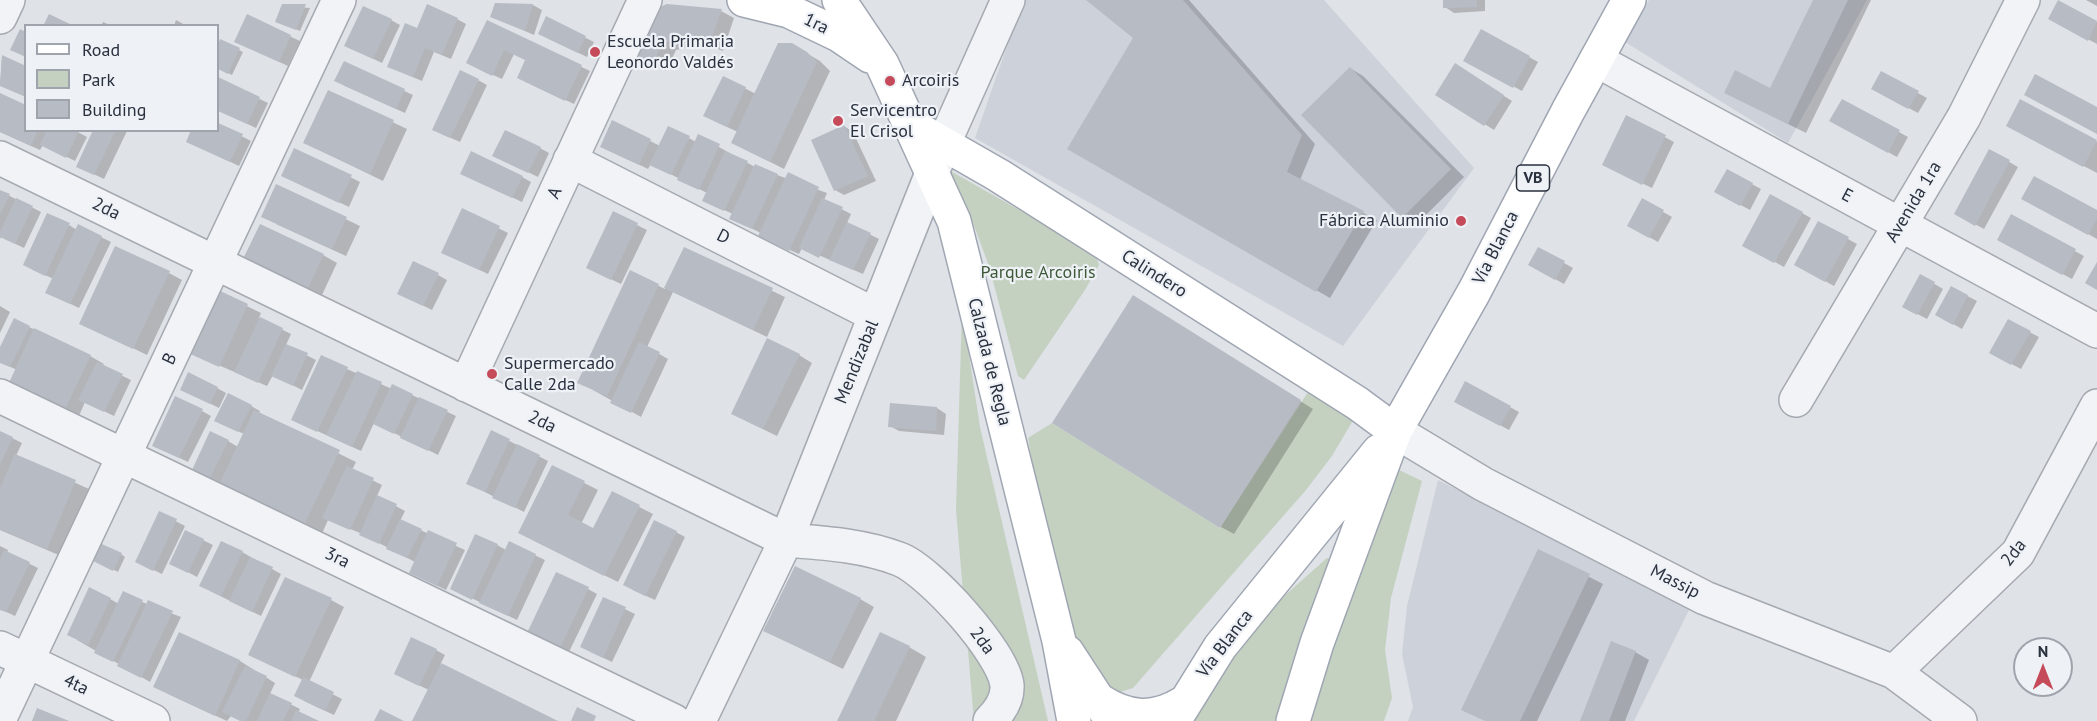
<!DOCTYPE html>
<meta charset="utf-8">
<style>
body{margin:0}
#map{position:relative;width:2097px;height:721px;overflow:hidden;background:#dfe2e7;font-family:"PT Sans",sans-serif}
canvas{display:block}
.legend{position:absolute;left:24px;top:24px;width:195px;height:108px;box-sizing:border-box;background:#eef1f5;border:2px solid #9fa4ac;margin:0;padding:8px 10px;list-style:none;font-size:18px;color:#29303e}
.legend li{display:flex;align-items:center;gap:12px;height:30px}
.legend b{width:30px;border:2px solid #9fa4ac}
.north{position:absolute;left:2013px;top:637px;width:60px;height:60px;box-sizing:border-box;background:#eef1f5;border:2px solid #9fa4ac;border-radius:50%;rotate:0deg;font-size:16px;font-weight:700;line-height:24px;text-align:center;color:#29303e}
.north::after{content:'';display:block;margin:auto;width:21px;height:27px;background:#c64b5a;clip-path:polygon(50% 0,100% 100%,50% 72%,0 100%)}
</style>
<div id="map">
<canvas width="2097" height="721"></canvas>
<ul class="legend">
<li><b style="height:8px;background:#fff"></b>Road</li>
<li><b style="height:16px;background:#c4d1c1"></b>Park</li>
<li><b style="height:16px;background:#b7bbc4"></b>Building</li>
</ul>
<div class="north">N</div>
</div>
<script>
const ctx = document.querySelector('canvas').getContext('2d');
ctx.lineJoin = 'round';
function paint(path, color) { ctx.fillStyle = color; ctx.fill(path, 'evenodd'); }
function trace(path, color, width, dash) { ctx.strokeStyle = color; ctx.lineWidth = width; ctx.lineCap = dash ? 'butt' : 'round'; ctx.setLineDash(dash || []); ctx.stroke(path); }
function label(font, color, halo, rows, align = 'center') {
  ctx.font = font + ' "PT Sans",sans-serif'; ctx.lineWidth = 4.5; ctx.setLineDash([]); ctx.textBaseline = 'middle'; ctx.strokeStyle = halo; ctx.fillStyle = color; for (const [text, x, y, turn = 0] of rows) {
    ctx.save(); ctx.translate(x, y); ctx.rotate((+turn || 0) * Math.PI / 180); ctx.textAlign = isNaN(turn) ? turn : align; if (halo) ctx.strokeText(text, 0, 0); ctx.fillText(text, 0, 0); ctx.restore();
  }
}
paint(new Path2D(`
 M1023,0H1324L1474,168L1343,346L975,138Z
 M1649,0H1867L1788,143L1625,42Z
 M1438,480L1690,608L1634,721H1408L1413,707L1402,654L1407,606Z`), '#cdd1d9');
paint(new Path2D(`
 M947,169L1095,253L1099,265L1085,290L1024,380L1018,376L989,266L970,215Z
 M962,309L980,427L1048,721H974L956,510Z
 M1310,389L1355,417L1332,456L1306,490L1133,688L1120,692L1106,687L1077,650L1046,551L1028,438L1052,423L1220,528Z
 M1395,468L1422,481L1391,598L1385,650L1392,698L1384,721H1307Z
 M1327,558L1332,559L1280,721H1190L1198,705L1272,607Z`), '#c4d1c1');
paint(new Path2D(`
 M1089,0H1189L1315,144L1300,180L1377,220L1330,298L1069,149L1135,38Z
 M1444,0H1485V11L1454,13L1445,7Z
 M1815,0H1871L1806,133L1726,93L1771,90Z
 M2086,0H2097V6Z
 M2059,2L2097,22V44L2050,19Z
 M496,4L533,5L542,10L534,35L491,16Z
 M283,6L310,8L300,31L281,23Z
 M721,11L734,18L723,51L705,44L676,50L666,71L635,53Z
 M247,16L300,41L288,66L245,46Z
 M457,19L466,24L451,59L434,52L422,81L398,71L418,30Z
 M547,19L594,42L587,57L549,39Z
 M176,20L187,26H174Z
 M391,20L400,25L382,63L355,50Z
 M103,22L112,26H101Z
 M487,22L590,71L574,104L527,82V60L514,54L502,79L477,68Z
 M1481,31L1538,62L1522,91L1465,60Z
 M221,41L243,52L232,75L218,68V48Z
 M792,45L820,61L830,71L784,169L733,143L738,132L714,121L723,77L756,94Z
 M2,57L26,68V97L0,85Z
 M345,63L413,95L405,113L345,86Z
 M1350,68L1363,76L1464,177L1416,225L1403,217Z
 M1464,71L1512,101L1494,130L1437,94Z
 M1881,73L1927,98L1918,113L1873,89Z
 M218,79L268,103L256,128L218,110Z
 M478,80L487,85L460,142L442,134Z
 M329,92L407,129L383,181L305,143Z
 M0,95L26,130H74L87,137L75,161L43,145L40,150L0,132Z
 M1842,101L1908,137L1897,157L1831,121Z
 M2021,101L2097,142V173L2021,133Z
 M1627,117L1674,142L1652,188L1612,169Z
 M613,122L660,146L689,138L696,142L699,136L755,167L827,193L824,200L851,214L847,223L879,239L863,274L802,248L799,254L769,241L761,233L740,223L733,214L713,205L707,193L651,164L648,169L611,151Z
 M218,124L251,141L239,166L197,146L218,130Z
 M844,126L853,132L876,181L844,195L835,190Z
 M95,130L127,131L104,179L87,171Z
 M540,148L549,153L538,177L503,160Z
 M295,150L360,182L349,207L292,180Z
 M1990,151L2018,167L1984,229L1956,214Z
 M1728,171L1761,189L1750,210L1716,192Z
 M522,177L531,182L522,202L471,178Z
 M277,186L360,226L346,256L276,224Z
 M0,191L41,212L24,248L1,237L0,239Z
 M1771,196L1811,218L1784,267L1744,245Z
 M2023,198L2097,211V239Z
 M1642,200L1672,217L1658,242L1629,226Z
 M463,210L508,233L488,274L452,257Z
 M613,213L647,230L621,284L596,272Z
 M2011,216L2084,256L2072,279L2008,245Z
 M1819,223L1857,244L1834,286L1796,265Z
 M69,225L77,230L79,226L111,242L79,308L56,297L54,279L33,270Z
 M685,249L785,297L767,337L673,292L647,347L668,359L641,417L593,390L630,272L665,289Z
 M1539,249L1573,268L1564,284L1530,265Z
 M323,255L337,263L322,295L259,266Z
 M169,273L182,280L147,355L81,323Z
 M438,275L447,280L432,310L408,298Z
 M1921,276L1943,289L1927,319L1904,307Z
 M1952,288L1977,301L1962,329L1937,315Z
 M216,291L261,313L259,318L291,334L286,345L316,360L302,390L273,375L267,386L188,352Z
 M1147,305L1313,409L1234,534L1221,527Z
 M0,306L10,312L0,333Z
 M2008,321L2039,337L2021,369L1991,353Z
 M29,327L90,356L104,364L102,366L131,380L114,416L85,402L78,418L23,392L17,370L0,362V351Z
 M799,355L812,363L777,436L746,421Z
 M347,369L392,389L393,386L456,416L438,455L374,423L361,451L302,424Z
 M1466,383L1519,412L1509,430L1456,401Z
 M217,388L226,393L219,408L191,394Z
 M251,406L260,411L259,414L356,462L352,470L382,485L377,496L405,511L400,521L465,550L446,590L419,577L415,562L360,533L328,520L321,536L203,474L228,441L238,447L244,434L225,425Z
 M937,408L946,414L944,435L899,431L890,426Z
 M202,411L211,416L188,462L163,450Z
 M0,432L22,443L16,456L89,489L61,556L0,530Z
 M492,432L548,461L524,512L477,488Z
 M553,467L598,490L581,524L594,530L612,493L653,514L618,582L533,540Z
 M160,513L185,526L162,574L145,566Z
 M186,532L213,545L197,577L180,568Z
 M676,532L685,537L655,600L633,590Z
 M509,543L545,560L517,620L461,593L497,545L506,550Z
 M0,546L8,550L7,553L38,568L15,616L0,609Z
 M1539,551L1603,584L1537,721H1485Z
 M242,552L281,574L261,616L210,591Z
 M121,554L125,557L118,572L89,557Z
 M588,589L597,594L569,652L538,637Z
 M110,599L119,604L142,602L181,617L150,682L77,640Z
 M604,599L635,614L612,662L591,652Z
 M860,599L874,607L843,669L779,638Z
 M331,600L344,607L309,682L342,699L334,715L304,701L303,680L250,655Z
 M180,634L240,661L275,683L270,694L300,709L298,713L315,721H242L231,716L227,721L168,694Z
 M909,647L926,657L896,721H840Z
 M436,650L445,655L440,665L554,721H414L429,690L405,679Z
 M1635,652L1649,660L1625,721H1581Z`), '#0003');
paint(new Path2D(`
 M1086,0H1183L1302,135L1287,172L1364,211L1316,292L1067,149L1133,38Z
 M1443,0H1477V7L1443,8Z
 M1813,0H1848L1788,124L1724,93L1735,70L1770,88Z
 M2058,0L2097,21L2088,41L2048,19Z
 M495,3L533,4L525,31L490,17Z
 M282,4H306L296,30L275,22Z
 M427,4L458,18L442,55L425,48L413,77L387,67L405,23L417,28Z
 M667,4L722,9L709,45L690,37L662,43L653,65L633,53L655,9Z
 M363,6L392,19L373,59L344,46Z
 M49,14L74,26H43Z
 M247,14L291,35L279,62L234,42Z
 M546,16L586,36L578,53L538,34Z
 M487,20L582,65L565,101L517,78L525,60L504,50L492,76L466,63Z
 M20,29L26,32V57L10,50Z
 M1481,29L1530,56L1513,88L1463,61Z
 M220,39L240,48L228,74L218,69V45Z
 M778,43H792L807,52L817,62L770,162L731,143Z
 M2,55L26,66V97L0,86Z
 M344,61L405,89L396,109L334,81Z
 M1455,63L1504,95L1484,126L1435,95Z
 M1350,67L1451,169L1402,218L1301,115Z
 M460,70L479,79L450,138L432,130Z
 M1881,71L1919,91L1908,109L1871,89Z
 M2035,74L2097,107V134L2024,95Z
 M723,76L746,87L727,127L703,116Z
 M218,77L260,97L247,124L218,111Z
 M328,90L394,120L370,174L303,143Z
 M0,93L26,105V130H38L31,146L0,132Z
 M1842,99L1900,130L1888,153L1829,121Z
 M2020,99L2097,140L2083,167L2006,126Z
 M1626,115L1666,135L1642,185L1602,165Z
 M612,120L651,139L639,165L600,147Z
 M218,123L243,134L230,162L186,142L191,130H218Z
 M844,125L868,176L834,191L811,140Z
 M668,126L690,136L671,175L649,165Z
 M47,130H79L66,158L40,145Z
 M93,130H116L94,175L76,167Z
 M505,130L541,147L528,173L492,156Z
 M698,134L720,144L699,190L677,180Z
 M294,148L352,175L339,203L281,176Z
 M1989,149L2010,160L1975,226L1954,214Z
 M471,151L523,176L512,198L460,174Z
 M725,151L748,161L724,211L702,201Z
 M755,164L778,174L752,229L729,219Z
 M1727,169L1753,183L1740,206L1714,192Z
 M788,172L819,187L789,251L758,236Z
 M2034,176L2097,210V218L2088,235L2021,199Z
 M276,184L347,217L332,249L261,217Z
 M0,190L10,194L0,215Z
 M1770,194L1803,212L1774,263L1742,246Z
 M16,198L33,206L15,244L0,237V232Z
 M822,198L843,207L819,258L799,248Z
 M1642,198L1664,210L1649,238L1627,226Z
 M462,208L500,226L479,270L441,253Z
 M613,211L638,223L611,280L586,268Z
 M47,213L70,223L45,276L23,265Z
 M2011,214L2076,249L2062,275L1997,240Z
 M1818,221L1849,237L1825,282L1794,265Z
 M847,222L871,233L853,270L829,260Z
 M78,224L102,236L70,304L45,293Z
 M260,224L324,254L308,288L243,259Z
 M115,246L170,271L133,349L79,324Z
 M684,247L773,288L753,330L664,288Z
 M1538,247L1565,261L1555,280L1528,265Z
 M413,261L439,273L423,306L397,294Z
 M2097,262V290L2085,283Z
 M630,270L659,284L607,396L577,383Z
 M1920,274L1935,282L1917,315L1902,307Z
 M1951,286L1968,295L1953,325L1935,315Z
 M216,289L248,304L219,367L186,352Z
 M1133,295L1301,400L1220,528L1052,423Z
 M260,317L283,328L258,383L234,372Z
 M14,318L30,326L10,367L0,363V347Z
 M2008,319L2031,331L2011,365L1989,353Z
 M34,328L91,355L64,411L8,385Z
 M767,338L800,354L763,429L731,414Z
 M639,342L660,352L631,413L610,403Z
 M286,344L308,353L293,386L271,376Z
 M321,355L348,367L317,432L291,420Z
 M97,362L123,374L104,412L78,400Z
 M357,371L382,382L352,447L326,435Z
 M188,372L218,387L210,404L180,390Z
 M1465,381L1511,406L1500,426L1454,402Z
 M392,384L413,394L394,434L373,424Z
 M228,393L252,405L238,432L214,421Z
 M175,396L203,409L179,458L152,446Z
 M419,397L448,410L428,451L400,438Z
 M890,403L937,407L936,431L888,427Z
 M254,410L340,450L303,527L218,487Z
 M491,430L510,439L485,492L466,484Z
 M0,431L13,437L0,465Z
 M210,431L229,440L210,478L192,470Z
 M517,444L540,455L515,508L492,498Z
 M15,454L76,480L47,549L0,529V488Z
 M552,465L585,481L568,515L593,528L612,491L640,505L604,576L518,533Z
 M347,466L374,478L350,530L322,518Z
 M377,495L397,504L379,544L359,535Z
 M159,511L177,519L153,571L135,562Z
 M400,519L422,529L407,558L386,549Z
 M654,520L677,531L645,596L623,585Z
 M185,530L204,539L188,573L169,564Z
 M428,530L457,543L437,586L409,573Z
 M475,534L498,544L472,600L450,589Z
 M95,541L122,553L113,571L87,558Z
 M221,541L243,551L221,596L199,586Z
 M509,541L536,554L508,616L479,603Z
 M1538,549L1590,574L1520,721H1485L1461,710Z
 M4,550L30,562L6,612L0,610V559Z
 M250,557L273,567L252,612L229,601Z
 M795,566L861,598L830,662L763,631Z
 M556,572L589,587L560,648L527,633Z
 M285,577L332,598L295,677L248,655Z
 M89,587L111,598L88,645L67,635Z
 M123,591L143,600L113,662L94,653Z
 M603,597L626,607L603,658L580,647Z
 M148,600L173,611L141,678L117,666Z
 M179,632L240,660L215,716L153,687Z
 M880,632L910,646L874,721H837Z
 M411,637L437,649L419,686L394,674Z
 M1611,641L1636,651L1609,721H1580Z
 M441,663L558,721H412Z
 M245,666L267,676L246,721H240L222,712Z
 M303,677L334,692L325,711L294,696Z
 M270,693L292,703L283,721H257Z
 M577,707L596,716L594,721H571Z
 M37,708L69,721H32Z
 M380,709L404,721H374Z
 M296,710L319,721H291Z`), '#b7bbc4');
const minor = new Path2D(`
 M0,17L8,0
 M1596,60L2097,331
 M0,158L786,540C824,543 862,545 899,559C929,570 1003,652 1007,685C1008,699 1000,711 990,721
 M570,160L875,315
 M466,385L645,0
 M0,396L674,721
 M1796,400L1964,117L2023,0
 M1395,431L1483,484L1705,598L1894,672L1960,721
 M0,648L153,721
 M1894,672L2018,553L2097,406
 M0,718L339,0
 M699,721L786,540L944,143L1008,0`);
const major = new Path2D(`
 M744,0L789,11L839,35L870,56
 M839,0L882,64L954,221L1059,641L1074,721
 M909,124L998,175L1357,403L1395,431
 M1067,652L1112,721
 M1099,700C1128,719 1154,721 1183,703
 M1174,721L1220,647L1379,451
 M1293,721L1317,643L1395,431L1474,292L1568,111L1629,0`);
trace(minor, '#a5a9b1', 36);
trace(major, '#9fa6b2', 36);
trace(minor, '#f1f3f6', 33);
trace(major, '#fff', 33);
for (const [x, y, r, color] of [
 [595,52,6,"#c64b5a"],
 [890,81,6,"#c64b5a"],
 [838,121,6,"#c64b5a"],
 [1461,221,6,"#c64b5a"],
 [492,374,6,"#c64b5a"]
]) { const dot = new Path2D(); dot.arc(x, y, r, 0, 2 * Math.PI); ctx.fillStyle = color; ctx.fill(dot); trace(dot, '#eef1f5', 2); }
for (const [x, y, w] of [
 [1533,178,33]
]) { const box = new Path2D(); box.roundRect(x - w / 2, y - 13, w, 26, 4.5); ctx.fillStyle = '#eef1f5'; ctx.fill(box); trace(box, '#29303e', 1.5); }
label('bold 16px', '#29303e', null, [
 ["VB",1533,178]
]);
label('18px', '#29303e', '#eef1f5', [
 ["1ra",816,24,26],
 ["A",555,193,-65],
 ["E",1847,196,28],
 ["Avenida 1ra",1914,202,-59],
 ["2da",106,209,26],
 ["D",723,237,27],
 ["Vía Blanca",1496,248,-63],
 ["Calindero",1154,274,32],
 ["B",170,359,-65],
 ["Mendizabal",857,362,-68],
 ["Calzada de Regla",989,362,76],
 ["2da",542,422,26],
 ["2da",2014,553,-52],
 ["3ra",337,558,26],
 ["Massip",1675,582,27],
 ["2da",982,641,54],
 ["Vía Blanca",1225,644,-53],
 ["4ta",76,685,25]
]);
label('18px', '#29303e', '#eef1f5', [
 ["Escuela Primaria",607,42],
 ["Leonordo Valdés",607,63],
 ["Arcoiris",902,81],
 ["Servicentro",850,111],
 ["El Crisol",850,132],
 ["Fábrica Aluminio",1449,221,"right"],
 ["Supermercado",504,364],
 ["Calle 2da",504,385]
], 'left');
label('18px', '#3d5837', '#eef1f5', [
 ["Parque Arcoiris",1038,273]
]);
</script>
